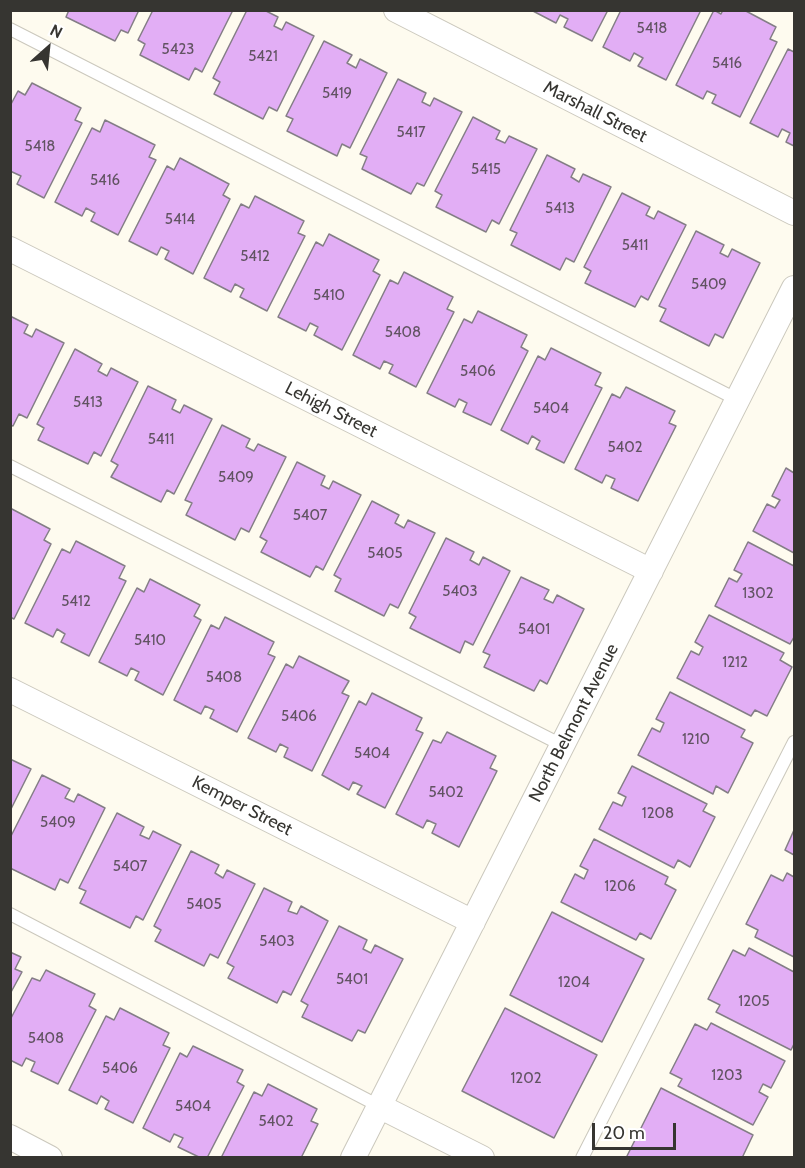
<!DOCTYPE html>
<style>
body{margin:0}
#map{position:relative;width:805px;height:1168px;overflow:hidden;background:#fefbef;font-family:Cabin,sans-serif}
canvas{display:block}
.frame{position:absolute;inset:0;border:12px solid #363531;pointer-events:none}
.north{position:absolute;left:18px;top:18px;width:60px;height:60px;-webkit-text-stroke:4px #fff;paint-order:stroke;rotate:27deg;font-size:16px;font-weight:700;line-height:24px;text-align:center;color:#363531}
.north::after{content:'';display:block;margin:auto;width:21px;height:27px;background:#363531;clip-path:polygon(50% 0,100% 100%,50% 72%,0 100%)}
.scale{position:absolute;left:592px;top:1123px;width:84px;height:27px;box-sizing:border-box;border:3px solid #363531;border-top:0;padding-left:8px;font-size:18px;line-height:21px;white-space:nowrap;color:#363531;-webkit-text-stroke:4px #fff;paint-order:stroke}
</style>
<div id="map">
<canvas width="805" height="1168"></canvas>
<div class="frame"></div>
<div class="north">N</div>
<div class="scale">20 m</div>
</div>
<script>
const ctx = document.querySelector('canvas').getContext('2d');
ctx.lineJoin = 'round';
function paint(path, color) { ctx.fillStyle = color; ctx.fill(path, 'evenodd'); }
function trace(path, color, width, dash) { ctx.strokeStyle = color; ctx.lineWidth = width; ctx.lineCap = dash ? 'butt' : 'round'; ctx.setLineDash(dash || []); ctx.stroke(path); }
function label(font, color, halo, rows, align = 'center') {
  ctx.font = font + ' Cabin,sans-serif'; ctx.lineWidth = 4.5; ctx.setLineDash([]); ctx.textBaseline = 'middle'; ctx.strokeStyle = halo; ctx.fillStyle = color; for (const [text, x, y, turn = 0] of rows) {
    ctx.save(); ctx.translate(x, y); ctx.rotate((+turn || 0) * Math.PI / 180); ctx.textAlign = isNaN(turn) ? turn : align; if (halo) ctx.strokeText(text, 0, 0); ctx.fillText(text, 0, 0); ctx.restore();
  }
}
const building = new Path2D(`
 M69,10H139L128,33L121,30L115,41L66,17Z
 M153,10H233L202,72L195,68L189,80L140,55L145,44L138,40Z
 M247,10H264L278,17L274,26L282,30L286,22L314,36L277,111L269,107L263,119L214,94L220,82L213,78Z
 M531,10H608L592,41L564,27L568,19L560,15L556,23Z
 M621,10H701L666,80L638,66L643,58L634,53L630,61L603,47Z
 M714,10L721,14L723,10H744L776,27L770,39L777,42L740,117L712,103L716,95L707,91L703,99L676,85Z
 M324,41L352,55L347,63L356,68L360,59L387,73L350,148L342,144L337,156L287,131L293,119L286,116Z
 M788,49L794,52V146L786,142L790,133L782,129L778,137L750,123Z
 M398,79L426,93L422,102L430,106L434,98L462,112L424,186L417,183L411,194L362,169L367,157L360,154Z
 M32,83L81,108L75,120L82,123L44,198L17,184L21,176L10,171V106L18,91L25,95Z
 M473,117L500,131L496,139L505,143L509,136L537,149L499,224L492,220L486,232L436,207L442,195L435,191Z
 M105,120L155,145L149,157L156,160L118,235L91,221L95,213L86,208L82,216L55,202L92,128L100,132Z
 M547,155L575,169L571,177L579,182L583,174L611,187L574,262L566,258L560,270L511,245L517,233L510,230Z
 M180,158L229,184L223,195L230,199L193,274L165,259L169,251L161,247L157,255L129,241L167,166L174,170Z
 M622,193L650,207L646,215L654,219L658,211L686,225L648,300L641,296L635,307L585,283L591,271L584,267Z
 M255,196L304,221L298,233L305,236L267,311L240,297L244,289L235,284L231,292L204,278L241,204L249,208Z
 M696,231L724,245L720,253L728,257L732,249L760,263L723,338L715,334L709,346L660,321L666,309L659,306Z
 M329,234L379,260L373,271L380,275L342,350L314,335L318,327L310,323L306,331L278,317L316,242L323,246Z
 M404,272L453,297L447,309L454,312L416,387L389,373L393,365L384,361L380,369L353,355L390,280L398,284Z
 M478,311L527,335L521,347L528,351L491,425L463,412L467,403L459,399L455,407L427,393L464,319L472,323Z
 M10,316L28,325L24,333L32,337L36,329L64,343L27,418L19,414L13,426L10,425Z
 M551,348L601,373L595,385L602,388L564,463L536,449L540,441L532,436L528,444L501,430L538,356L545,360Z
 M75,349L102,364L98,371L107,376L111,368L138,382L101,456L94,452L88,464L38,440L44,428L37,424Z
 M148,386L176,400L172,409L180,413L184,405L212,419L174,494L167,490L161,502L111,477L118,465L111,461Z
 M626,387L675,411L669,423L676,426L638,501L611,488L615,479L606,475L602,483L575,469L612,394L620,398Z
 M222,425L250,439L246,447L254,451L258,444L286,457L249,532L241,528L235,540L186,515L192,503L185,500Z
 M297,462L325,476L321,485L329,489L333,481L361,495L323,570L316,566L310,577L261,552L267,541L260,537Z
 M786,468L794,473V553L753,531L767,504L775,508L780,500L772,496Z
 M372,501L399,515L395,523L404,528L408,520L435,533L398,608L390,604L384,616L335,591L341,579L334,575Z
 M10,508L50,529L44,540L51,544L14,619L10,617Z
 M446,538L474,552L470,560L479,565L483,557L510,571L473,645L465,641L460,653L410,628L416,617L409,613Z
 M76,541L125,566L119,578L126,581L89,656L61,642L65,634L57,629L53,637L25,623L62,549L70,553Z
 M748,542L794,566V637L790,644L715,606L729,578L737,582L742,574L734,570Z
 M521,577L549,590L544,599L553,603L557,595L584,609L547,684L540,680L534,691L484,667L490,655L483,652Z
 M150,579L200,605L194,616L201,620L163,695L135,680L139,672L131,668L127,676L99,662L137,588L144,592Z
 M709,615L784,653L780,660L792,667L767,716L755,710L751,716L677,678L691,651L699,655L703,647L695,642Z
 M225,617L274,642L268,654L275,657L237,732L210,718L214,710L205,706L201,714L174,700L211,625L219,629Z
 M299,656L349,681L342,693L349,696L312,771L284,757L288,748L280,744L276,752L248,738L286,664L293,668Z
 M670,692L745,730L741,737L753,743L728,793L716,786L713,794L638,755L652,728L660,732L664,723L656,719Z
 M372,693L422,718L416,730L423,733L385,808L357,794L362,786L353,782L349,790L322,775L359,701L366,705Z
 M447,732L496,756L490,768L497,771L459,847L432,833L436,824L427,820L423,828L396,814L433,740L441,743Z
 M10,759L31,769L10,811Z
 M632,766L707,804L703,811L715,817L690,867L678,860L674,868L599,829L613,802L622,806L626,797L618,793Z
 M42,775L70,789L65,798L74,802L78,794L105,808L68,883L60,879L55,890L10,868V838Z
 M117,813L144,827L140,835L149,839L153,831L181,845L143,920L136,916L130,928L80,903L86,891L79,888Z
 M794,830V855L785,850Z
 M594,839L668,877L665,884L676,890L651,939L640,933L636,940L561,902L575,874L584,879L588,870L580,866Z
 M191,851L219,865L215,873L223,878L227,870L255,884L218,958L210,954L204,966L155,941L161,930L154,926Z
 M787,873L794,877V957L755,937L758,930L746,924L771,875L783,881Z
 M264,888L292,902L288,911L297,914L301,906L328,921L291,995L283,991L277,1003L228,978L234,967L227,963Z
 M552,912L644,959L602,1042L510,995Z
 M339,926L367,940L363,949L371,953L375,945L403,959L365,1033L358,1030L352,1041L302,1017L308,1005L301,1001Z
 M749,948L794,972V1044L791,1050L716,1012L720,1005L708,999L733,950L745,956Z
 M10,952L21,957L15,969L22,972L10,994Z
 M46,970L95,994L89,1006L96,1010L58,1084L31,1071L35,1062L26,1058L22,1066L10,1060V1020L32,978L40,981Z
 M120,1008L169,1033L163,1045L170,1048L133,1123L105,1109L109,1101L101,1096L97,1104L69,1090L106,1016L114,1020Z
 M505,1008L597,1055L554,1138L462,1091Z
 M711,1023L785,1061L771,1088L763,1084L759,1092L768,1097L753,1125L678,1086L682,1079L670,1073L695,1024L707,1030Z
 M193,1046L243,1070L237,1082L244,1086L207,1158H201L178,1147L183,1138L174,1134L170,1142L143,1128L180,1053L187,1057Z
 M268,1084L317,1109L311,1121L318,1124L301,1158H221L254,1092L262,1096Z
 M661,1088L753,1135L742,1158H626Z`);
paint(building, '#e2aef5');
trace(building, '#847e86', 1.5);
const lane = new Path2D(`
 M10,29L738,400
 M10,466L562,745
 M10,914L379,1106
 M582,1158L794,742`);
const street = new Path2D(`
 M396,10L794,213
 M10,249L651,571
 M10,690L473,922
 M379,1106L482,1158
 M10,1137L50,1158
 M353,1158L794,288`);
trace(lane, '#cbc8bd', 14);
trace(street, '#cbc8bd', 26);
trace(lane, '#fff', 12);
trace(street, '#fff', 24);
label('15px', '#615362', null, [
 ["5418",652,29],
 ["5423",178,50],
 ["5421",263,57],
 ["5416",727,64],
 ["5419",337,94],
 ["5417",411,133],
 ["5418",40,147],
 ["5415",486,170],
 ["5416",105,181],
 ["5413",560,209],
 ["5414",180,220],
 ["5411",635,246],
 ["5412",255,257],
 ["5409",709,285],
 ["5410",329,296],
 ["5408",403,333],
 ["5406",478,372],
 ["5413",88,403],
 ["5404",551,409],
 ["5411",161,440],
 ["5402",625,448],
 ["5409",236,478],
 ["5407",310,516],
 ["5405",385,554],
 ["5403",460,592],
 ["1302",758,594],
 ["5412",76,602],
 ["5401",534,630],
 ["5410",150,641],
 ["1212",735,663],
 ["5408",224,678],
 ["5406",299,717],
 ["1210",696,740],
 ["5404",372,754],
 ["5402",446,793],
 ["1208",658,814],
 ["5409",58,823],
 ["5407",130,867],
 ["1206",620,887],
 ["5405",204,905],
 ["5403",277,942],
 ["5401",352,980],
 ["1204",574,983],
 ["1205",754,1002],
 ["5408",46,1039],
 ["5406",120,1069],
 ["1203",727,1076],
 ["1202",526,1079],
 ["5404",193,1107],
 ["5402",276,1122]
]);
label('18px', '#363531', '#fff', [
 ["Marshall Street",595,112,27],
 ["Lehigh Street",331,410,27],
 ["North Belmont Avenue",574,723,-63],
 ["Kemper Street",242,806,27]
]);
</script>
